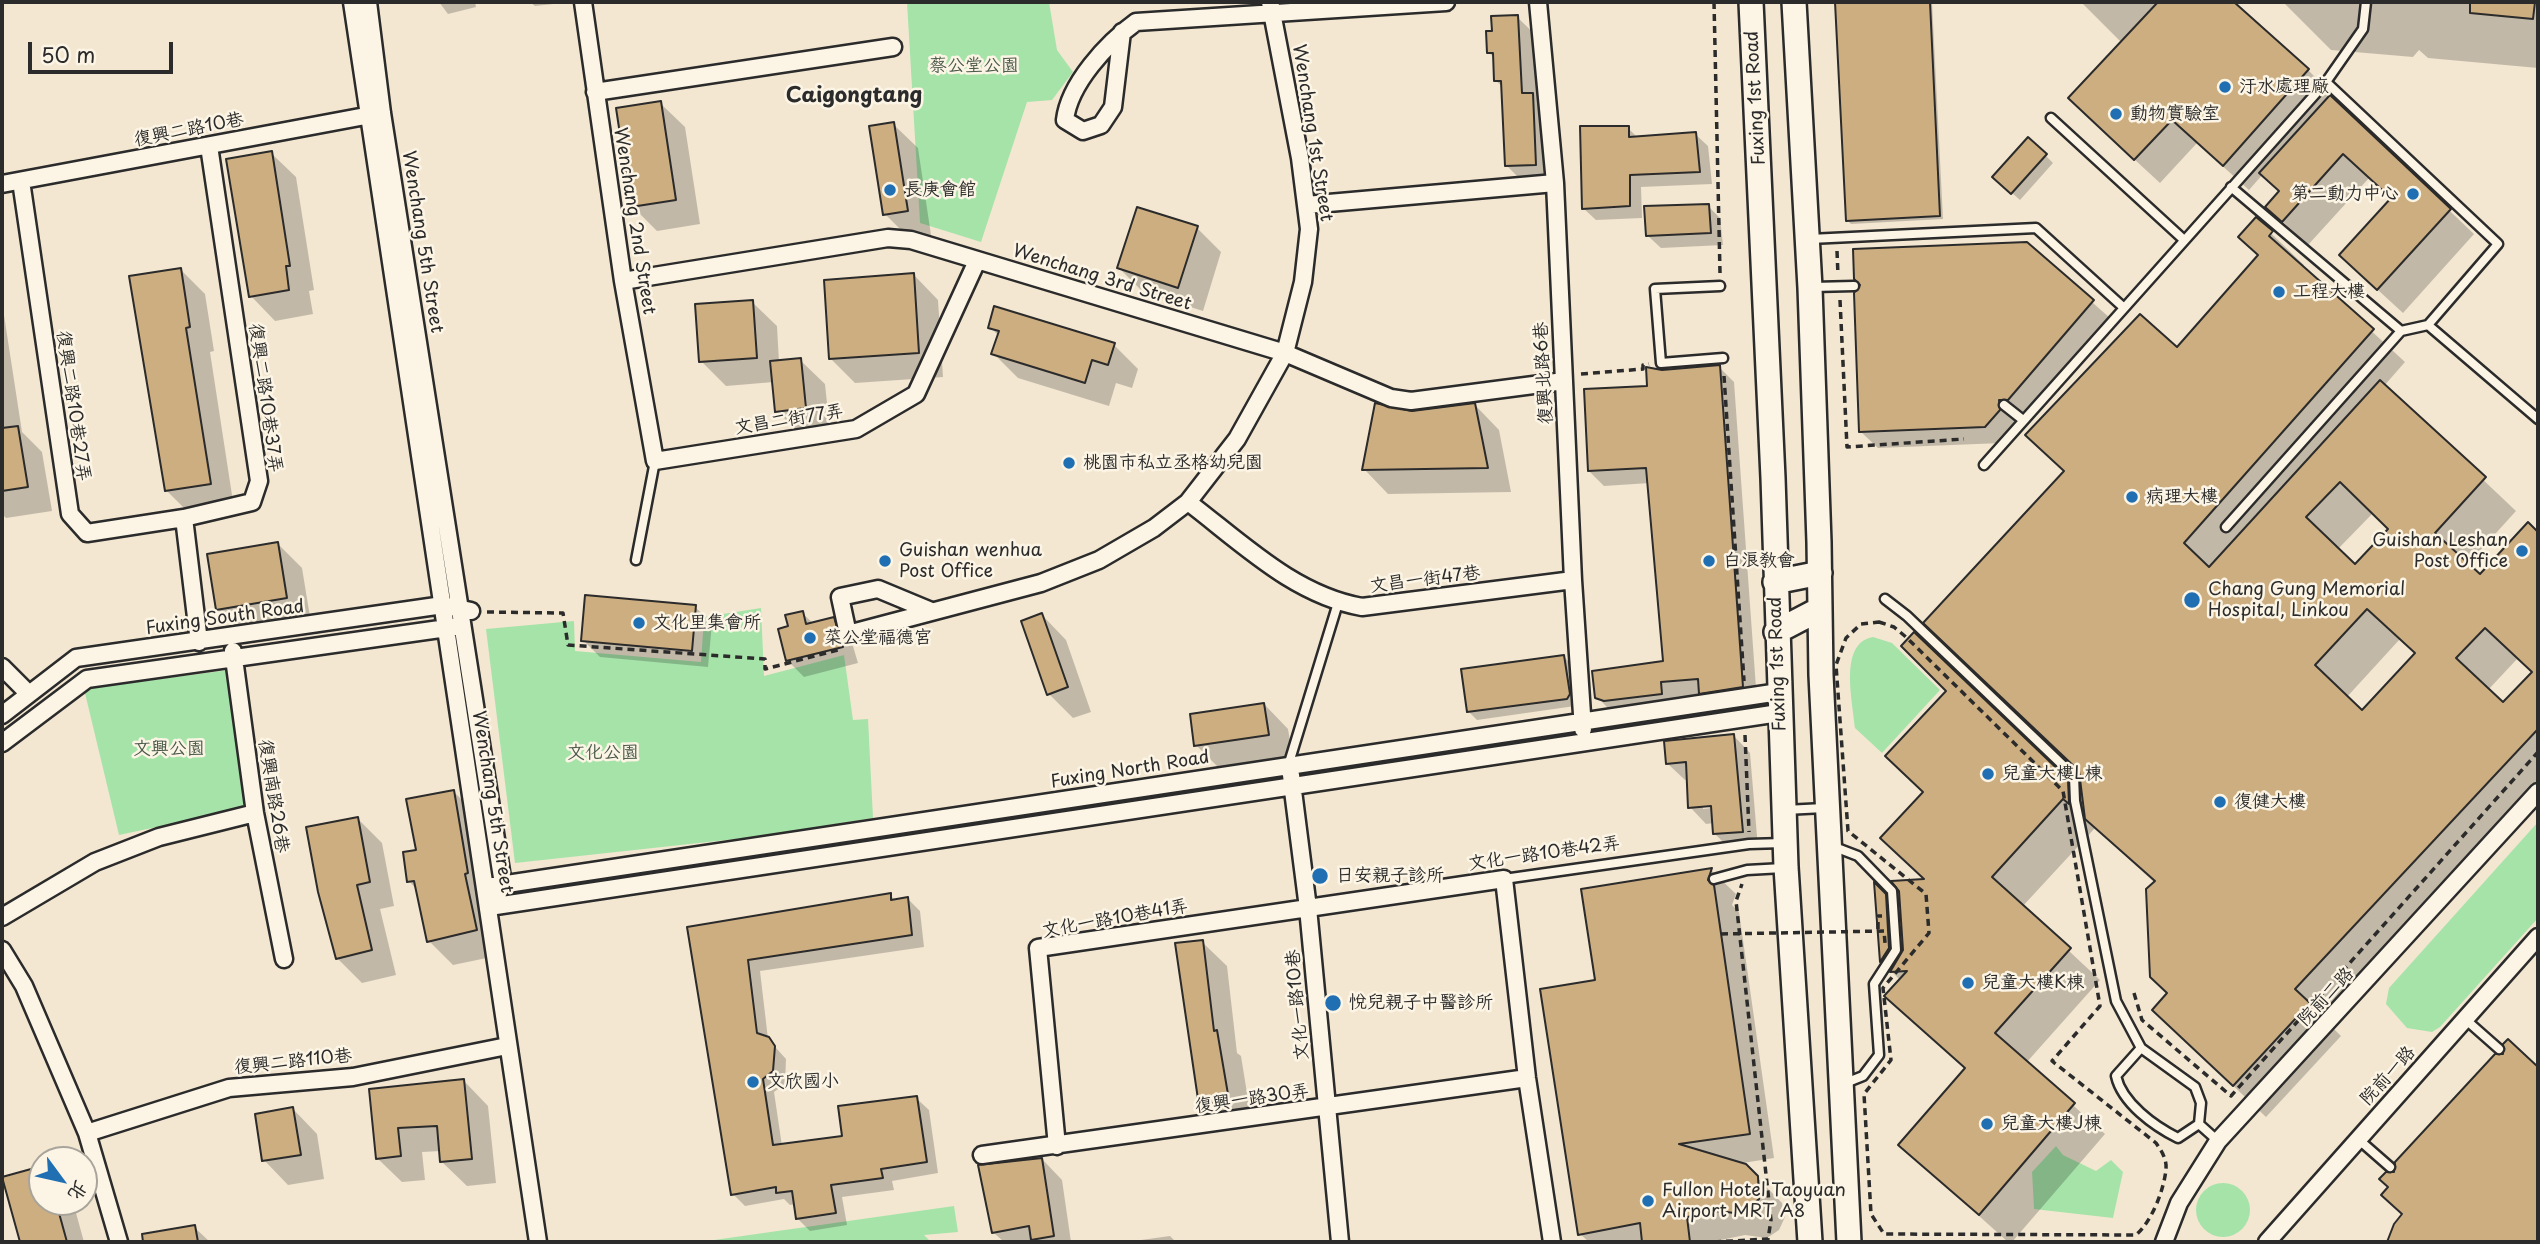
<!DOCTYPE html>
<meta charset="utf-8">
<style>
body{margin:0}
#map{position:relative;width:2540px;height:1244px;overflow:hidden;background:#f3e7d1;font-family:"Playpen Sans","LXGW WenKai TC",sans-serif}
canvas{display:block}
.frame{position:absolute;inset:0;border:4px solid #2b2b2b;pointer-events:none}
.north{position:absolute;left:28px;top:1146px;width:70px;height:70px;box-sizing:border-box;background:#fcf5e5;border:2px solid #a8a49b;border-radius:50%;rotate:123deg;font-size:19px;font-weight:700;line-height:28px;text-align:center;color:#2b2b2b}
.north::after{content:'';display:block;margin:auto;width:24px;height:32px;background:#1f6fb2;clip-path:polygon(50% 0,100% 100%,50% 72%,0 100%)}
.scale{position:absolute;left:28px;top:42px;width:145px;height:32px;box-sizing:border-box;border:4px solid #2b2b2b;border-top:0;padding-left:9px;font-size:21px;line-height:24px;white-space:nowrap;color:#2b2b2b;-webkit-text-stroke:5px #fcf5e5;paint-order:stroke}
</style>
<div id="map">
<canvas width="2540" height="1244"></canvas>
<div class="frame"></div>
<div class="north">北</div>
<div class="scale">50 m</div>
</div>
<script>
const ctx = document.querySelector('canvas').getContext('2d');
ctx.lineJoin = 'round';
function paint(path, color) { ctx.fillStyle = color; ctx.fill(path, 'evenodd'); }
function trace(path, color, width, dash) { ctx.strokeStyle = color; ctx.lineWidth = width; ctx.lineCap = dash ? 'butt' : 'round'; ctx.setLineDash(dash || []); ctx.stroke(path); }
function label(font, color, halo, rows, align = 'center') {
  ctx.font = font + ' "Playpen Sans","LXGW WenKai TC",sans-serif'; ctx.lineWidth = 5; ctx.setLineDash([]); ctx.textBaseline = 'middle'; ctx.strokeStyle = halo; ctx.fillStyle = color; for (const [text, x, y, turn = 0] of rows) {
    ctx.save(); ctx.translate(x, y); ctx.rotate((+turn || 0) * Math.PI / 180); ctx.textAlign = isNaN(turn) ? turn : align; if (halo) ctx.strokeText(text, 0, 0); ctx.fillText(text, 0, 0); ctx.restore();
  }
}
paint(new Path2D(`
 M907,2H1049L1057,50L1073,72L1052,100L1027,102L981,242L920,223Z
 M761,608L764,676L844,655L853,720L868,719L873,818L754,837L515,863L486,629L574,621L575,651L701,662L704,617Z
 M1873,637L1892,643L1940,690L1882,753L1855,728C1853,702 1838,643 1873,637Z
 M229,670L246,808L119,835L84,689Z
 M2538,822V918L2440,1027L2432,1032L2407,1028L2386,1004L2389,988Z
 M2056,1146L2063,1155L2096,1171L2111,1160L2123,1172L2113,1218L2034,1209L2032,1172Z
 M2196 1210a27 27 0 1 1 54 0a27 27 0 1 1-54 0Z
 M954,1206L958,1232L924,1235L931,1242H700Z`), '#a6e3a9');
paint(new Path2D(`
 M439,2H475L476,7L448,14Z
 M530,2H572L535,6Z
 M1362,2H1506V3Z
 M1837,2H1932L1943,219L1851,224L1848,221Z
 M2081,2H2232L2308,70L2333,95L2330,97L2474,234L2403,313L2366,279L2392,199L2369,178L2308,245L2267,207L2280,192L2263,174L2249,190L2197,143L2160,183L2095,123L2122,43Z
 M2283,2H2538V68L2428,58L2419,50L2413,57L2331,50Z
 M1517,17L1542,41L1560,189L1531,190L1507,166L1504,88L1496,81L1495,58L1489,53Z
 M660,103L685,127L700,224L657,231L632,206Z
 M893,124L918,148L931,235L909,238L885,214Z
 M1628,128L1638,138L1695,134L1708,146L1712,184L1641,187L1642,218L1596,220L1583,208Z
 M271,153L296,177L314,290L309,291L313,314L275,321L251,296Z
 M2045,155L2053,163L2020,200L2003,185Z
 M1708,206L1720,218L1723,245L1661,248L1648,236Z
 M2256,219L2304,265L2302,267L2405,362L2384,386L2516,511L2467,565L2480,577L2528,525L2538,534V793L2327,1022L2341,1036L2266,1117L2154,1010L2169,994L2155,883L2095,828L2022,907L2100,980L2026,1063L2105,1134L2012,1242H2008L1900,1145L1965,1069L1887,996L1900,980L1882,962L1876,887L1897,908L1901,956L1926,880L2066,780L2084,798L2065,472L2028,435L2177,349L2259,256ZM2373,513L2390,529L2355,567L2337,550ZM2400,639L2417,655L2362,712L2346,698ZM2518,658L2533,673L2503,704L2488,690Z
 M1197,228L1221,252L1203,311L1143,292L1119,268Z
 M2026,244L2110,318L2025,416H2015L2016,427L2002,443L1878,448L1861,432Z
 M181,270L205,294L214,351L210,352L234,508L191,515L166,490Z
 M914,275L938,300L943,377L855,383L831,359Z
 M2,302L22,432L42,452L52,511L6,518L2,514Z
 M752,302L777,326L779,362L800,360L825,384L830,432L801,435L777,411L774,382L726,386L701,361Z
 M990,327L1114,345L1138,369L1132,388L1116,383L1109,406L1018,378L993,353L999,336Z
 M1719,367L1734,382L1757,702L1715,708L1702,695L1675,697L1676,709L1613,713L1597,697L1665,663L1650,483L1604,486L1589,471L1661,371Z
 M1475,405L1499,430L1511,492L1388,494L1364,469L1412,413Z
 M278,544L302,568L311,623L242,634L217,609Z
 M695,607L712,623L708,667L600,657L583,640Z
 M802,613L814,624L833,619L850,636L858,663L804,677L787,660L790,628Z
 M1042,615L1066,640L1091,712L1073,718L1049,694Z
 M1564,657L1572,665L1575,706L1477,720L1469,712Z
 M1264,704L1288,729L1293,759L1221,770L1196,745Z
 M1734,736L1750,753L1758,848L1731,850L1714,833V823L1706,824L1690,807L1689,779L1685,780L1668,764ZM1719,804L1720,807L1703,809V805Z
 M454,792L478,816L501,955L453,965L429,941L418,891L409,881L418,851Z
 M358,819L382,843L394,906L380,909L396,975L362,983L337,958Z
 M1711,870L1736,894L1732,905L1739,912L1774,1158L1743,1163L1782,1203L1785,1217L1779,1230L1767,1238L1745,1235L1711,1242H1589L1580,1234L1597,982Z
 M890,895L896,901L908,899L920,911L924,947L760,971L768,1039L786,1059L785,1084L774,1092L782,1146L844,1137L916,1098L929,1110L938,1173L892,1181L894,1190L842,1197L847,1225L810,1231L798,1219L796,1204L790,1205L784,1199L745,1206L733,1194L689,928Z
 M1202,942L1227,966L1237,1053L1241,1056L1252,1124L1225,1129L1200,1105Z
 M2508,1041L2538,1069V1242H2392L2391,1237L2403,1214L2396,1173L2505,1056Z
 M464,1081L488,1106L496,1183L467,1186L442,1162L441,1151L422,1152L425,1180L402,1182L377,1158L371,1091Z
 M293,1109L317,1134L324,1179L288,1185L264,1160Z
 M1042,1159L1062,1180L1071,1242H1004L993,1232Z
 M42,1168V1202H73L84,1242H22L5,1178Z
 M194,1227L210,1242H149L148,1235Z
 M1170,1236L1176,1242H1142L1141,1240Z`), '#0003');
const building = new Path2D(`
 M1835,2H1930L1940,216L1846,221Z
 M2158,2H2234L2309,69L2223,166L2172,120L2134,160L2068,98Z
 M2470,2H2535L2533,19L2470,13Z
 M1518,15L1522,93H1533L1536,165L1505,166L1501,81H1494L1493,53H1487L1486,31H1492L1491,16Z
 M2330,95L2451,209L2377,290L2339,255L2391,198L2343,154L2282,222L2265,207L2279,191L2259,173Z
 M661,101L676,200L631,207L616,108Z
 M894,122L908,211L883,215L869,126Z
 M1580,126H1629V137L1696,132L1700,172L1630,175V206L1582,209Z
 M2028,137L2047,154L2011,194L1992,177Z
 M272,151L290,266H286L289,290L249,297L226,159Z
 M1709,204L1711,233L1646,236L1644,206Z
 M1137,207L1198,226L1178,288L1117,268Z
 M2256,217L2273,231L2269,236L2374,329L2184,543L2209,567L2380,380L2486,477L2435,533L2480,574L2528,522L2538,532V729L2295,989L2310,1003L2233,1086L2152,1010L2167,993L2150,977L2146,889L2155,881L2085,819L2079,771L1923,623L2064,471L2025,435L2140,314L2177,347L2258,255L2238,237ZM2340,482L2388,529L2355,564L2306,517ZM2367,609L2415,653L2362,710L2315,665ZM2485,628L2532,672L2503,702L2456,658Z
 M2027,242L2094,300L2008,400H1999L2000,410L1985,427L1859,432L1854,293L1860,285L1854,279L1853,249Z
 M181,268L190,327L186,328L211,484L165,491L129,276Z
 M914,273L919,353L829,359L824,280Z
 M753,300L757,358L699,362L695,304Z
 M994,306L1115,343L1108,365L1092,360L1085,383L991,354L999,331L988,328Z
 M801,358L806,408L775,412L770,361Z
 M1720,365L1743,687L1699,694L1698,679L1661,682L1662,694L1604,701L1595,698L1592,671L1663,661L1646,468L1588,471L1584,389L1647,386L1646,367L1662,370Z
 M1375,403L1412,411L1475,403L1488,468L1362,470Z
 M18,426L28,487L2,491V428Z
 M278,542L287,598L216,610L207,554Z
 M585,595L696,605L692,651L581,641Z
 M803,611L806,624L834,617L843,647L786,661L778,629L788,626L785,615Z
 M1042,613L1068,687L1047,695L1021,621Z
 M1914,632L2068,779L2069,804L2063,799L1992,877L2071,948L1995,1033L2075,1103L1979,1215L1898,1145L1965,1068L1884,996L1907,971L1890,972L1903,950L1899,891L1891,881L1924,879L1880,838L1923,792L1885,756L1946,691L1901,646Z
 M1564,655L1570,694L1567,699L1467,712L1461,669Z
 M1264,703L1269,735L1194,746L1190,714Z
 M1734,734L1743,832L1713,834L1711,806L1688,808L1686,762L1666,764L1664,741Z
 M454,790L468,873L465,874L477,930L427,942L414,881L407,882L403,852L416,850L406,799Z
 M358,817L370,882L357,885L372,950L336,959L318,892L306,827Z
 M1712,868L1708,880L1714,885L1750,1134L1679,1144L1746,1164L1758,1176L1759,1199L1742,1214L1719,1211L1687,1217L1690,1242H1642L1640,1223L1578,1235L1540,989L1595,980L1581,889Z
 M1874,882L1886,894L1889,948L1880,962Z
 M891,893V900L908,897L912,935L748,960L757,1033L769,1037L775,1046L773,1071L763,1079L773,1145L842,1136L838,1106L917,1096L927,1162L881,1169L883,1178L831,1185L836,1213L796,1219L792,1191L776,1193V1187L731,1195L687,927Z
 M1203,940L1214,1031L1217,1030L1229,1100L1199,1106L1175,943Z
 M2508,1039L2538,1067V1242H2387L2394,1224L2402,1214L2381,1195L2388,1187L2379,1179L2386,1172H2394L2395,1162L2495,1054H2503V1044Z
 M464,1079L472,1159L440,1162L437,1126L398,1128L401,1156L376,1159L369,1089Z
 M293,1107L301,1155L262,1161L255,1114Z
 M1042,1158L1054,1236L1031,1240L1029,1226L992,1233L978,1165Z
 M42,1166V1202H56L67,1242H20L2,1177Z
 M195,1225L198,1242H143L142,1234Z`);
paint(building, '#cdae81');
trace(building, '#2b2b2b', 2);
const lane = new Path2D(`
 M2051,118L2183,239
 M2231,187L2401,331L2428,325L2498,244L2326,82
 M1810,239L2036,228L2123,307
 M1720,286L1655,289L1661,363L1723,358
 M1813,287L1854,286
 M2428,325L2538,419
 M2004,405L2023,420
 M1984,465L2326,82L2363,29L2366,2
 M2226,527L2401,331
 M636,560L655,461
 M1885,599L1907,616L2074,776L2075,801L2116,1001L2141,1048L2195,1087L2201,1103L2199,1124L2218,1141
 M1288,766L1338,603
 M1785,810L1824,808
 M1832,846L1858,856L1892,891L1896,950L1874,984L1879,1055L1863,1076L1843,1084
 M1504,879L1749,844L1783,843
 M1714,879L1747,870L1783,868
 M2465,1019L2499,1049
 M2141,1048L2116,1076C2122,1103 2154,1126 2178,1138L2199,1124
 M2358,1139L2390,1167`);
const street = new Path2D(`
 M352,2L538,1242
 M368,2L382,113L503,884L498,893
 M583,2L623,281L655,461L856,429L916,394L977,261
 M1538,2L1555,183L1573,580L1583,729
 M1122,32L1113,107L1101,125L1083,131L1065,120C1069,84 1107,43 1136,22L1446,2
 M595,92L893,47
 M21,181L70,514L87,533L184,518
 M2,184L376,114
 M1306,205L1555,183
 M623,281L888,238L911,240L1285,353L1391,398L1411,401L1564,381
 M1188,502C1242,543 1294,595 1362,607L1573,580
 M931,611L878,589L840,597L848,634L1041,583L1099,560L1154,528L1188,502L1237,439L1285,353L1303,282L1309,229L1300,158L1270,2
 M199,642L184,518L252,502L259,481L209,146
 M233,651L255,813L284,959
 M2,667L28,693
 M2,715L76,658L443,605L471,611
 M2,743L87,679L454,627
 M1291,775L1308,908L1340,1242
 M487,887L1779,692
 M489,907L1779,713
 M2,917L95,862L159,837L255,813
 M2,950L24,986L87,1133L119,1242
 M87,1133L229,1088L353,1077L507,1046
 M1057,1146L1038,948L1504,879L1527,1078L1552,1242
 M982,1155L1527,1078
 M2164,1242L2179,1203L2218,1141L2538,792
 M2267,1242L2538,937`);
const secondary = new Path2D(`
 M1751,2L1773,478L1786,867L1810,1242
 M1794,2L1810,288L1819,542L1821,675L1849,1242
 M1775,582L1820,573
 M1776,632L1820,609`);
trace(lane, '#2b2b2b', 13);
trace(street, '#2b2b2b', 21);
trace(secondary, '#2b2b2b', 28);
trace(new Path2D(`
 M1714,2L1720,273
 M1837,251L1838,275
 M1840,300L1847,447L1964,439
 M1581,374L1643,369V365L1649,364
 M1724,376L1744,681
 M487,612L563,613L568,645L765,659V669L842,649
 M1879,622L1894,627L1906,637L2063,791L2100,1006L2052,1061L2156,1143C2161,1150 2167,1159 2166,1169C2164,1190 2152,1221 2136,1235L1884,1234L1871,1214L1864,1094L1891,1060L1883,988L1929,933L1926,894L1848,831L1836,665L1846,638L1861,624Z
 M1745,735L1749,832
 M1878,929V916H1882
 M2134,993L2142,1020L2231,1096L2538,752
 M1714,1242L1768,1239L1771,1220L1736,901L1742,884`), '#2b2b2b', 3.5, [7, 5]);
trace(lane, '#fcf5e5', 8);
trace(street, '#fcf5e5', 16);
trace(secondary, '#fcf5e5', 23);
trace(new Path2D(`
 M1721,934L1884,931L1885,943`), '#2b2b2b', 3.5, [7, 5]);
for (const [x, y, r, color] of [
 [2225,87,7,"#1f6fb2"],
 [2116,114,7,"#1f6fb2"],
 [890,190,7,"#1f6fb2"],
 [2413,194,7,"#1f6fb2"],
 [2279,292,7,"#1f6fb2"],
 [1069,463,7,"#1f6fb2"],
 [2132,497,7,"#1f6fb2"],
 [2522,551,7,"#1f6fb2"],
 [885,561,7,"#1f6fb2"],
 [1709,561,7,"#1f6fb2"],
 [2192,600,9,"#1f6fb2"],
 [639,623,7,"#1f6fb2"],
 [810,638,7,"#1f6fb2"],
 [1988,774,7,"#1f6fb2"],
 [2220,802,7,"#1f6fb2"],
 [1320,876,9,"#1f6fb2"],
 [1968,983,7,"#1f6fb2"],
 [1333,1003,9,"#1f6fb2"],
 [753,1082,7,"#1f6fb2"],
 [1987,1124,7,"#1f6fb2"],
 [1648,1201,7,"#1f6fb2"]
]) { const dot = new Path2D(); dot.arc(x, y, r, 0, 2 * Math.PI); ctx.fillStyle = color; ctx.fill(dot); trace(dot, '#fcf5e5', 2.5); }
label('18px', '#4a594a', '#fcf5e5', [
 ["蔡公堂公園",974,66],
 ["文興公園",169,749],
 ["文化公園",603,753]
]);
label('18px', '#2b2b2b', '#fcf5e5', [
 ["汙水處理廠",2239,87],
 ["動物實驗室",2130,114],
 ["長庚會館",904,190],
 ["第二動力中心",2399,194,"right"],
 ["工程大樓",2293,292],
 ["桃園市私立丞格幼兒園",1083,463],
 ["病理大樓",2146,497],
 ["Guishan Leshan",2508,541,"right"],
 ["Post Office",2508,562,"right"],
 ["Guishan wenhua",899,551],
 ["Post Office",899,572],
 ["白浪教會",1723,561],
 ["Chang Gung Memorial",2208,590],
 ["Hospital, Linkou",2208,611],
 ["文化里集會所",653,623],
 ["菜公堂福德宮",824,638],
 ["兒童大樓L棟",2002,774],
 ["復健大樓",2234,802],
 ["日安親子診所",1336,876],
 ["兒童大樓K棟",1982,983],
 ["悅兒親子中醫診所",1349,1003],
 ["文欣國小",767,1082],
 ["兒童大樓J棟",2001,1124],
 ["Fullon Hotel Taoyuan",1662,1191],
 ["Airport MRT A8",1662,1212]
], 'left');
label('18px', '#2b2b2b', '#fcf5e5', [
 ["Fuxing 1st Road",1756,98,-93],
 ["復興二路10巷",189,130,-11],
 ["Wenchang 1st Street",1312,133,81],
 ["Wenchang 2nd Street",634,221,81],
 ["Wenchang 5th Street",422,242,81],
 ["Wenchang 3rd Street",1102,278,17],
 ["復興北路6巷",1544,373,-93],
 ["復興二路10巷37弄",265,398,82],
 ["復興二路10巷27弄",73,406,82],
 ["文昌二街77弄",789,420,-9],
 ["文昌一街47巷",1425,580,-7],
 ["Fuxing South Road",225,618,-8],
 ["Fuxing 1st Road",1778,664,-92],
 ["Fuxing North Road",1130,770,-9],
 ["復興南路26巷",273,796,81],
 ["Wenchang 5th Street",492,802,81],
 ["文化一路10巷42弄",1544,854,-8],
 ["文化一路10巷41弄",1115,919,-10],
 ["院前二路",2326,997,-47],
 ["文化一路10巷",1298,1005,-95],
 ["復興二路110巷",293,1062,-6],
 ["院前一路",2388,1076,-48],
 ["復興一路30弄",1252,1099,-8]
]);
label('bold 21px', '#2b2b2b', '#fcf5e5', [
 ["Caigongtang",854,96]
]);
</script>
